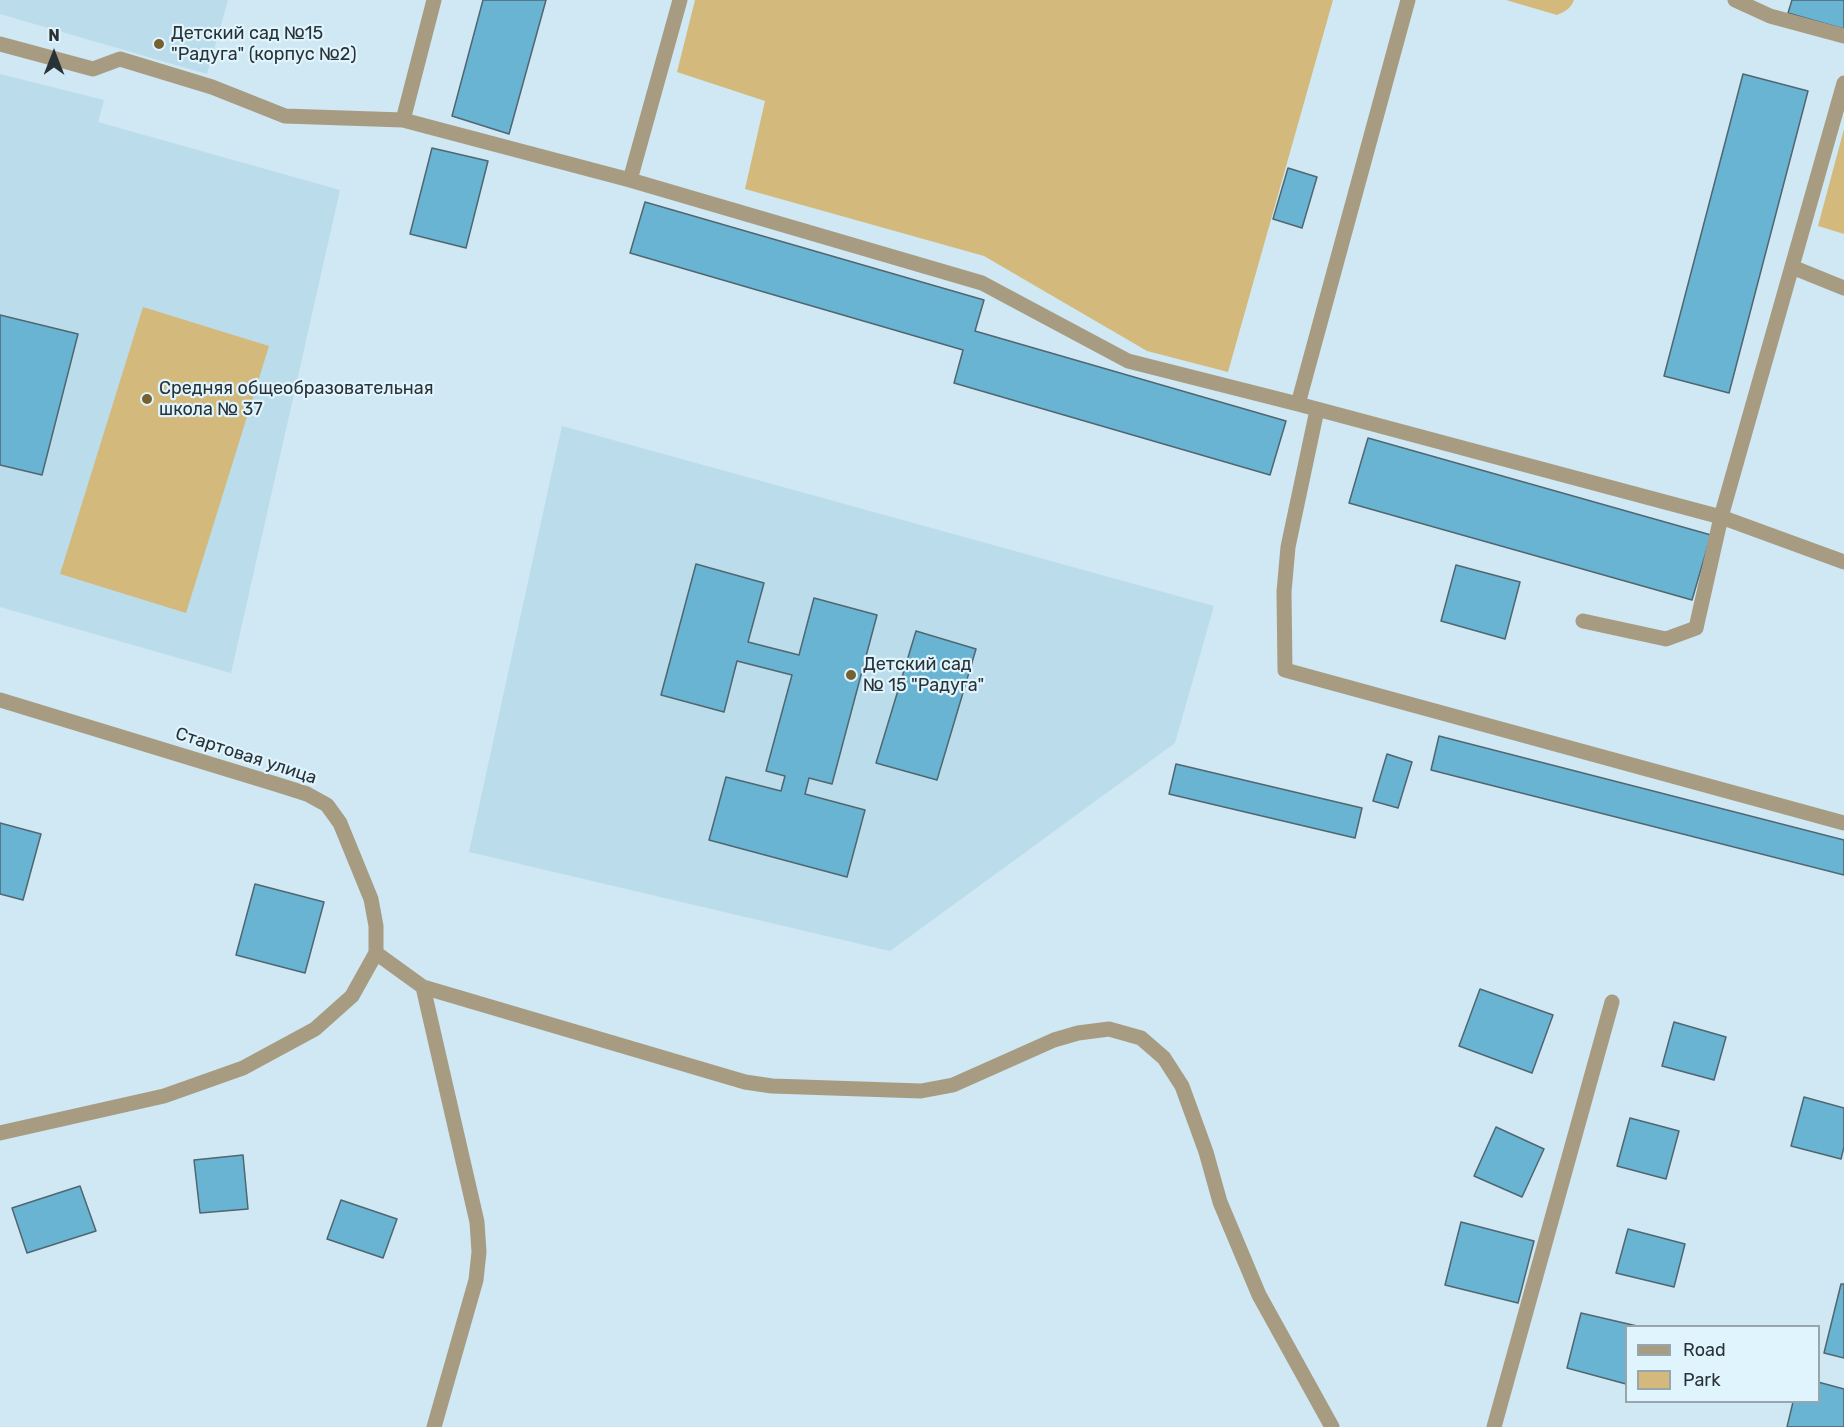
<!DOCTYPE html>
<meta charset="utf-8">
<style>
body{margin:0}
#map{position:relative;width:1844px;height:1427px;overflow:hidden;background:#cfe8f3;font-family:Rubik,sans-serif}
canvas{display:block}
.legend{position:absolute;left:1625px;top:1325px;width:195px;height:78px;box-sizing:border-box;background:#e0f4fd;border:2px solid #97a6ad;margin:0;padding:8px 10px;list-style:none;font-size:18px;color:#293236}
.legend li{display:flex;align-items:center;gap:12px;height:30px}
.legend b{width:30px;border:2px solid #97a6ad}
.north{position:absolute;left:24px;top:24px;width:60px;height:60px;-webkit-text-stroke:4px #e0f4fd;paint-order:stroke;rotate:0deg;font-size:16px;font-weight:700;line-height:24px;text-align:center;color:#293236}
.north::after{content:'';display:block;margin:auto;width:21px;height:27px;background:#293236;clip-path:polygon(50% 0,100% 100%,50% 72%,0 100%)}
</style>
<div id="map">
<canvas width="1844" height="1427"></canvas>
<ul class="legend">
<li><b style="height:8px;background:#a79c82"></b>Road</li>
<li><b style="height:16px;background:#d3ba7c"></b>Park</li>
</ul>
<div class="north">N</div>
</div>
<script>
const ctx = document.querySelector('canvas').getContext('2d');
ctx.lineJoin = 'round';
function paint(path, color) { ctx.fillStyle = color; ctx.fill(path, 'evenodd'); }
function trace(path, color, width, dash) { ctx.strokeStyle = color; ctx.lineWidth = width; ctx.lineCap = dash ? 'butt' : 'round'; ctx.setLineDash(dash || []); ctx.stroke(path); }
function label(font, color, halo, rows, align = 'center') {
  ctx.font = font + ' Rubik,sans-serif'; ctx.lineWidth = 4.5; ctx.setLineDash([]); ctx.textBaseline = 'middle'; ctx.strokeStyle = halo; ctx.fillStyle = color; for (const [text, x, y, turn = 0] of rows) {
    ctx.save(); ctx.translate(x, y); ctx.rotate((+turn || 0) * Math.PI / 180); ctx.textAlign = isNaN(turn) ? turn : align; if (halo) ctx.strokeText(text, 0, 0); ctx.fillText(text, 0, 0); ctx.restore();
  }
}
paint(new Path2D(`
 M0,0H228L207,74L0,14Z
 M0,74L104,100L98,122L340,190L231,673L0,607Z
 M562,426L1214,606L1175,743L890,951L469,852Z`), '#bbdcea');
paint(new Path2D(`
 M695,0H1333L1228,372L1147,351L984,256L745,189L765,101L677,72Z
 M1506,0H1574C1571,8 1565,12 1557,15Z
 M1844,129V234L1818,226Z
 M143,307L269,346L186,613L60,574Z`), '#d3ba7c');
const building = new Path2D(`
 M483,0H546L509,134L452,116Z
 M1792,0H1844V29L1788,13Z
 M1743,74L1808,91L1729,393L1664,376Z
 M432,148L488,161L466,248L410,234Z
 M1288,168L1317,177L1302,228L1273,219Z
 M645,202L984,300L975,331L1286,421L1270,475L954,383L963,350L630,253Z
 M0,315L78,334L42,475L0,465Z
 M1368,438L1711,535L1692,600L1349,503Z
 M696,564L764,583L748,642L799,655L814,598L877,615L832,784L809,778L805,794L865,810L847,877L709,840L726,777L781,791L785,776L766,771L792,675L737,661L724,712L661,695Z
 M1456,565L1520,582L1505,639L1441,621Z
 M916,631L976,649L937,780L876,763Z
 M1439,736L1844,840V875L1431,770Z
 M1387,754L1412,762L1398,808L1373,801Z
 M1176,764L1362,808L1355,838L1169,794Z
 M0,823L41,834L23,900L0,894Z
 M255,884L324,902L305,973L236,955Z
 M1480,989L1553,1015L1532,1073L1459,1046Z
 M1674,1022L1726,1037L1714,1080L1662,1066Z
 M1804,1097L1844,1108V1147L1841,1159L1791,1146Z
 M1630,1118L1679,1131L1666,1179L1617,1166Z
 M1496,1127L1544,1149L1522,1197L1474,1176Z
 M243,1155L248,1209L200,1213L194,1160Z
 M80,1186L96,1231L27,1253L12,1208Z
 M341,1200L397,1219L383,1258L327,1239Z
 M1461,1222L1534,1241L1518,1303L1445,1285Z
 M1628,1229L1685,1244L1674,1287L1616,1273Z
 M1841,1284H1844V1358L1824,1353Z
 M1581,1313L1637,1326H1626V1384L1567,1368Z
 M1818,1382L1844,1389V1427H1787L1793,1402H1818Z`);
paint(building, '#68b4d2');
trace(building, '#506670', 1.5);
trace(new Path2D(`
 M434,0L403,120L630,180
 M680,0L630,180L982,283L1128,361L1298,404L1721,517L1844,562
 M1735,0L1770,16L1844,36
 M0,44L93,69L120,59L212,87L285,116L403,120
 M1792,267L1844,288
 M1298,404L1408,0
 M1317,410L1288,547L1284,592L1285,670L1844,823
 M1583,621L1666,639L1696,628L1721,517L1844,83`), '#a79c82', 15);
trace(new Path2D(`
 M0,700L282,786L307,794L327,805L340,823L371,899L376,926V953L352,996L315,1029L243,1068L164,1096L0,1133
 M376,953L423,987L477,1222L479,1252L476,1280L434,1427
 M423,987L745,1082L772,1086L921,1091L953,1085L1054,1040L1078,1033L1109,1029L1141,1038L1164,1058L1182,1086L1206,1152L1220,1202L1259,1295L1332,1427
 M1494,1427L1612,1002`), '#a79c82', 15);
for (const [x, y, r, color] of [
 [159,44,6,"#746230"],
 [147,399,6,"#746230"],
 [851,675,6,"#746230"]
]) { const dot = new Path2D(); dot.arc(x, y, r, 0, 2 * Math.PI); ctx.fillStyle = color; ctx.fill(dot); trace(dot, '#e0f4fd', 2); }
label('18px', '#293236', '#e0f4fd', [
 ["Детский сад №15",171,34],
 ["\"Радуга\" (корпус №2)",171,55],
 ["Средняя общеобразовательная",159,389],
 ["школа № 37",159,410],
 ["Детский сад",863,665],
 ["№ 15 \"Радуга\"",863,686]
], 'left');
label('18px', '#293236', '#e0f4fd', [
 ["Стартовая улица",246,756,18]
]);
</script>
